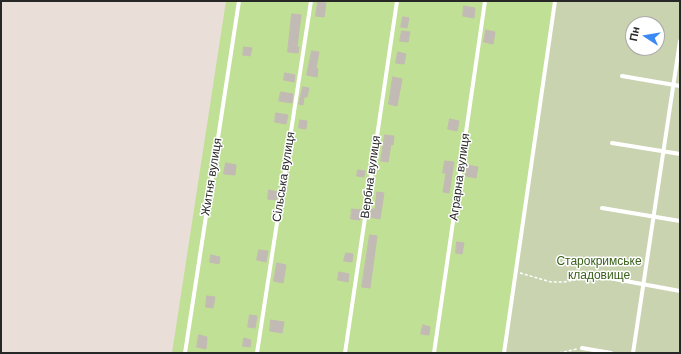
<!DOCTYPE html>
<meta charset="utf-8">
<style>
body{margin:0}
#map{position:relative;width:681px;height:354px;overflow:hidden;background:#eaded8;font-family:Arial,sans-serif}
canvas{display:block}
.frame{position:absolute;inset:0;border:2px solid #272727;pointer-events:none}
.north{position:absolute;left:625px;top:16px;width:40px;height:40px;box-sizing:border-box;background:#fff;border:1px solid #a9a9a9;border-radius:50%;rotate:282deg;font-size:11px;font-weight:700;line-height:16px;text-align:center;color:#272727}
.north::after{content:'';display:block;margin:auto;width:14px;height:18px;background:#3a89f5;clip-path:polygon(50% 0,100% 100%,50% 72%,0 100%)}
</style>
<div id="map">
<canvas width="681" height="354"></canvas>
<div class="frame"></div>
<div class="north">Пн</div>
</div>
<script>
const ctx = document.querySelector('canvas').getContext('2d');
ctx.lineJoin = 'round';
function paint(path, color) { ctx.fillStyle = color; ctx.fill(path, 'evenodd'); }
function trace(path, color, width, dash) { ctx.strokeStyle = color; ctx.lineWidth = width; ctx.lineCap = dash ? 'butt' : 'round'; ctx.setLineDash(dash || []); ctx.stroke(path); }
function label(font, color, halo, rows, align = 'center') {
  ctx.font = font + ' Arial,sans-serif'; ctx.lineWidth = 3; ctx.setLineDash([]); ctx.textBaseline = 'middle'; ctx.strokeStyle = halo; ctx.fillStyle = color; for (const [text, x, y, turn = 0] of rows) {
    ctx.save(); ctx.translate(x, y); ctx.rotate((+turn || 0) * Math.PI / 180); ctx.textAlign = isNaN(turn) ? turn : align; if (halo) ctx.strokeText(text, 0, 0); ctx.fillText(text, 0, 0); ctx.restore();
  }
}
paint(new Path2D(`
 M226,1H555L504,353H172Z`), '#c0e095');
paint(new Path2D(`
 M555,1H680V353H504ZM633,24H657V48H633Z`), '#c9d3b0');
const building = new Path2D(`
 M318,2L326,3L324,17L316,16Z
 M464,6L475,8L474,18L463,16Z
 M292,14L301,15L297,47H299L298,53L288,52Z
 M403,17L409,18L407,28L401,27Z
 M486,30L495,32L493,44L484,42Z
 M402,31L410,32L408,42L400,41Z
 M244,47L252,48L250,56L243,55Z
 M312,51L319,52L316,68L318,69L317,77L307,75Z
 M398,52L406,54L404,64L396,63Z
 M285,73L295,75L294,82L284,80Z
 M393,77L402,79L397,106L389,104Z
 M303,87L309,88L307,97H304L303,105L299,104Z
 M281,92L293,94L292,103L279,101Z
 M276,113L288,115L286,124L275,122Z
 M450,119L459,121L457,131L448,129Z
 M300,120L307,121L306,129L299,128Z
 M385,135L394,136L393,145L391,144L388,162L381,161Z
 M445,161L454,162L449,193L443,192L446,173H443Z
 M226,163L236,165L235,175L224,174Z
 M467,165L478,167L476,178L466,176Z
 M358,170L365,171L364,177L357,176Z
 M269,190L278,192L276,200L268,199Z
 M377,192L384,193L380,219L369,217V212H371L372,209H375Z
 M352,209L363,210L360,220L351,219Z
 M370,235L377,236L370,288L362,287Z
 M457,242L464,243L462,254L456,253Z
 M259,250L268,251L266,262L257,260Z
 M346,253L353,254L352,262L344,261Z
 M211,255L220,257L219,264L210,262Z
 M277,263L286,265L283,283L274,281Z
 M339,272L349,274L348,282L338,280Z
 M207,296L215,297L213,308L206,307Z
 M250,315L257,316L255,328L248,327Z
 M271,320L284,322L282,333L270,331Z
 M423,325L430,327L429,335L421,334Z
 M199,335L207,337L206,349L197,347Z
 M244,338L251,340L250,347L243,346Z`);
paint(building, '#c2bab4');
trace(building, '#c4bab3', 1);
trace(new Path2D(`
 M520,273L551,282H564L589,277
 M559,353L577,349`), '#fff', 1.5, [3, 2]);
trace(new Path2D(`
 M622,76L680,86
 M612,143L680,154
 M602,208L680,221
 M593,275L680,291
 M582,348L611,353
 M185,353L239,1
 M257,353L311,1
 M345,353L397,1
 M434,353L485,1
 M504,353L555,1
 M633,353L680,41`), '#fff', 4);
label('12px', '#272727', '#fff', [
 ["Житня вулиця",212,177,-81],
 ["Сільська вулиця",284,177,-81],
 ["Вербна вулиця",371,177,-82],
 ["Аграрна вулиця",460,177,-82]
]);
label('12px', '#3a611b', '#fff', [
 ["Старокримське",599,262],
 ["кладовище",599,276]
]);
</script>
